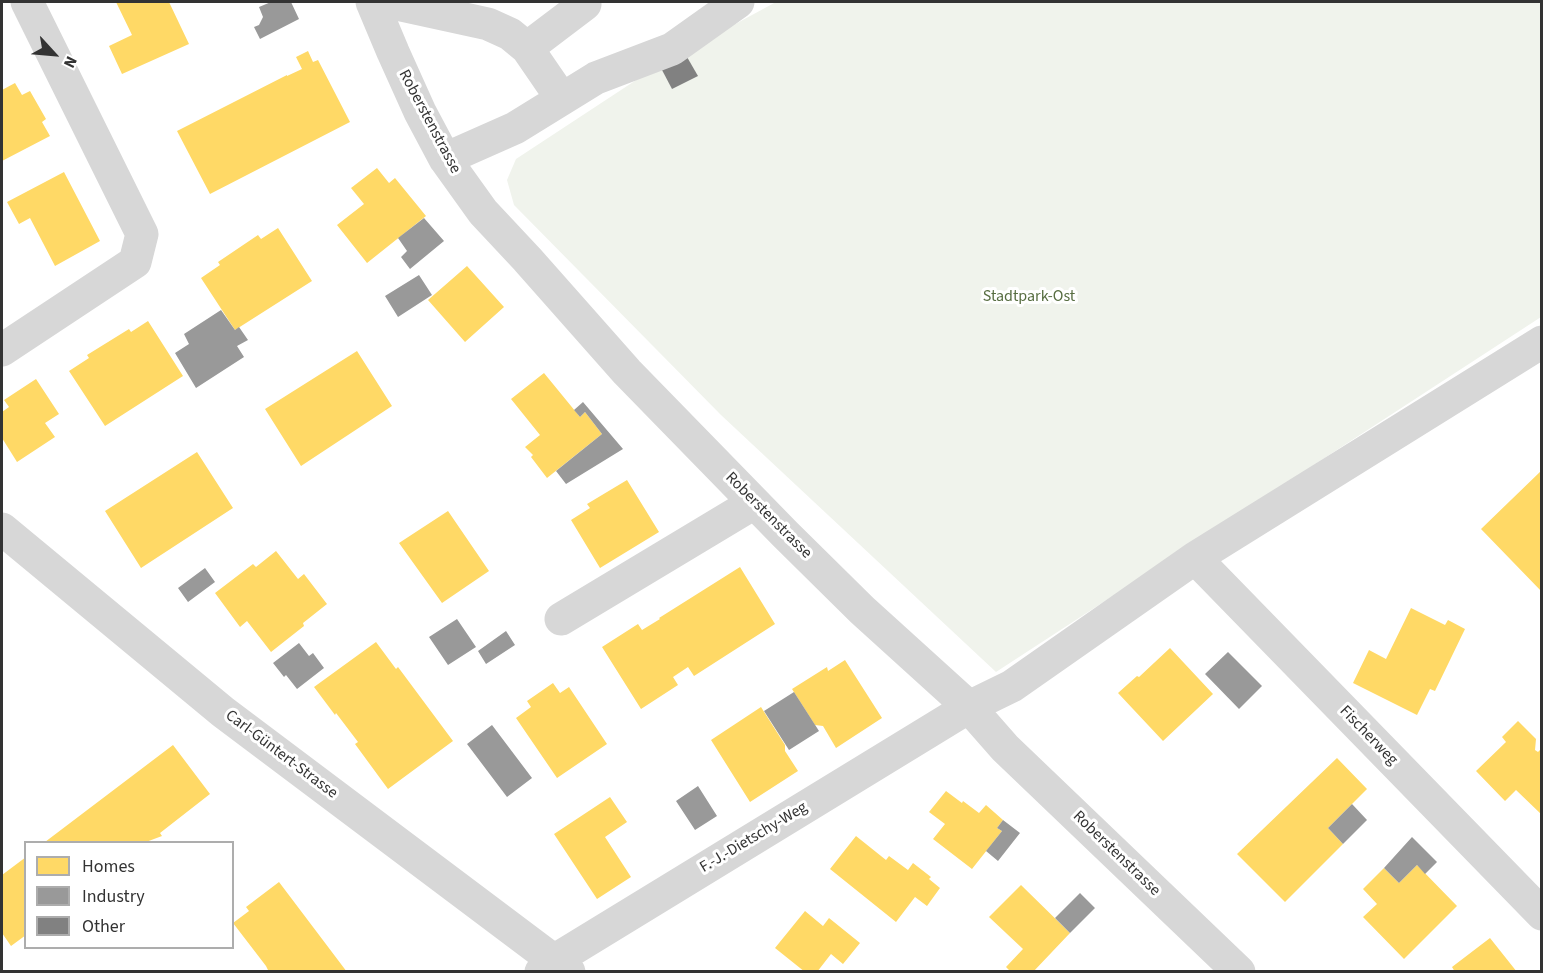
<!DOCTYPE html>
<meta charset="utf-8">
<style>
body{margin:0}
#map{position:relative;width:1543px;height:973px;overflow:hidden;background:#fff;font-family:"Source Sans 3",sans-serif}
canvas{display:block}
.frame{position:absolute;inset:0;border:3px solid #333;pointer-events:none}
.legend{position:absolute;left:24px;top:841px;width:210px;height:108px;box-sizing:border-box;background:#fff;border:2px solid #adadad;margin:0;padding:8px 10px;list-style:none;font-size:18px;color:#333}
.legend li{display:flex;align-items:center;gap:12px;height:30px}
.legend b{width:30px;border:2px solid #adadad}
.north{position:absolute;left:24px;top:24px;width:60px;height:60px;-webkit-text-stroke:4px #fff;paint-order:stroke;rotate:116deg;font-size:16px;font-weight:700;line-height:24px;text-align:center;color:#333}
.north::after{content:'';display:block;margin:auto;width:21px;height:27px;background:#333;clip-path:polygon(50% 0,100% 100%,50% 72%,0 100%)}
</style>
<div id="map">
<canvas width="1543" height="973"></canvas>
<div class="frame"></div>
<ul class="legend">
<li><b style="height:16px;background:#ffd966"></b>Homes</li>
<li><b style="height:16px;background:#999"></b>Industry</li>
<li><b style="height:16px;background:#818181"></b>Other</li>
</ul>
<div class="north">N</div>
</div>
<script>
const ctx = document.querySelector('canvas').getContext('2d');
ctx.lineJoin = 'round';
function paint(path, color) { ctx.fillStyle = color; ctx.fill(path, 'evenodd'); }
function trace(path, color, width, dash) { ctx.strokeStyle = color; ctx.lineWidth = width; ctx.lineCap = dash ? 'butt' : 'round'; ctx.setLineDash(dash || []); ctx.stroke(path); }
function label(font, color, halo, rows, align = 'center') {
  ctx.font = font + ' "Source Sans 3",sans-serif'; ctx.lineWidth = 6; ctx.setLineDash([]); ctx.textBaseline = 'middle'; ctx.strokeStyle = halo; ctx.fillStyle = color; for (const [text, x, y, turn = 0] of rows) {
    ctx.save(); ctx.translate(x, y); ctx.rotate((+turn || 0) * Math.PI / 180); ctx.textAlign = isNaN(turn) ? turn : align; if (halo) ctx.strokeText(text, 0, 0); ctx.fillText(text, 0, 0); ctx.restore();
  }
}
paint(new Path2D(`
 M776,2H1541V317L996,672L721,415L514,205L507,180L516,159L656,67Z`), '#f0f3ec');
paint(new Path2D(`
 M116,2H169L189,44L122,74L109,46L132,35Z
 M308,51L313,62L318,60L350,122L210,194L177,131L287,75V76L302,69L296,57Z
 M15,83L22,95L30,91L46,119L42,122L50,136L2,161V90Z
 M377,168L389,183L395,178L426,216L367,263L337,225L364,204L351,188Z
 M64,172L100,241L55,266L30,218L19,224L7,202Z
 M278,228L312,281L235,330L201,278L220,265L218,262L258,235L261,239Z
 M467,266L504,307L465,342L428,300Z
 M148,321L183,376L105,426L69,371L89,358L87,355L129,329L131,332Z
 M357,351L392,406L301,466L265,409Z
 M544,373L580,417L585,412L602,434L547,478L531,457L533,455L525,447L540,435L511,399Z
 M36,379L59,414L45,423L55,437L17,462L2,438V412L9,407L4,400Z
 M197,452L233,508L141,568L105,511Z
 M1542,470V592L1481,529Z
 M627,480L659,532L600,568L571,520L590,508L587,504Z
 M448,511L489,571L442,603L399,543Z
 M276,551L298,579L304,574L327,604L303,623L304,626L271,652L247,621L240,627L215,593L253,564L256,567Z
 M740,567L775,624L694,676L688,667L673,677L678,685L641,709L602,647L638,624L642,630L660,619L659,618Z
 M1411,608L1445,625L1448,620L1465,629L1435,691L1430,689L1417,715L1353,683L1369,650L1386,659Z
 M376,642L396,669L398,667L453,741L388,789L355,744L358,742L336,713L335,715L314,687Z
 M1170,648L1213,694L1163,741L1118,693L1137,676L1139,677Z
 M845,660L882,718L836,748L823,726L815,725L792,689L827,667L828,671Z
 M553,683L560,693L569,687L607,744L557,778L516,718L531,707L527,701Z
 M761,707L785,745V751L798,771L750,802L711,740Z
 M1518,721L1536,739L1535,750L1538,752L1542,748V815L1516,790L1505,801L1476,771L1506,742L1502,737Z
 M173,745L210,794L160,833L162,836L146,842H45Z
 M1337,758L1367,789L1328,828L1343,844L1285,902L1237,854Z
 M946,791L962,803L963,801L979,813L986,805L1003,820L997,828L1002,831L972,869L933,839L945,824L929,812Z
 M610,797L627,822L605,837L631,877L597,899L554,834Z
 M856,836L886,860L889,856L908,870L913,863L931,877L929,879L940,888L927,906L915,897L896,922L830,869Z
 M26,857V935L11,946L2,933V875Z
 M1417,865L1457,906L1404,959L1363,917L1377,904L1363,889L1384,868L1399,883Z
 M279,882L347,972H269L266,966L233,923L249,911L246,907Z
 M1021,885L1070,933L1033,972H1011L1006,967L1023,949L989,917Z
 M805,911L823,926L829,918L860,943L843,964L831,954L817,972H805L775,948Z
 M1490,938L1517,972H1455L1452,967Z`), '#ffd966');
paint(new Path2D(`
 M271,2H291L299,19L260,39L254,27L259,25L263,17L259,7Z
 M424,218L444,241L410,269L401,257L407,251L398,238Z
 M419,275L432,295L398,317L385,296Z
 M221,310L235,330L239,327L248,340L237,346L244,357L196,388L175,353L189,344L184,334Z
 M583,402L623,449L566,484L556,471L602,434L585,412L580,417L574,410Z
 M205,568L215,582L188,602L178,588Z
 M457,619L476,647L448,665L429,637Z
 M506,631L515,645L486,664L478,651Z
 M299,643L309,656L313,653L324,668L297,689L286,675L284,677L273,663Z
 M1228,652L1262,686L1239,709L1205,674Z
 M794,692L819,731L789,750L764,711Z
 M492,725L532,778L507,797L467,744Z
 M698,786L717,816L695,830L676,801Z
 M1352,804L1367,820L1343,844L1328,828Z
 M1003,820L1020,833L998,861L986,851L1002,831L997,828Z
 M1412,837L1437,862L1425,874L1417,865L1399,883L1384,868Z
 M1080,893L1095,908L1070,933L1055,918Z`), '#999');
paint(new Path2D(`
 M687,57L698,76L672,89L662,70Z`), '#818181');
trace(new Path2D(`
 M372,2L393,52L420,112L445,159L483,212L527,259L627,372L785,534L862,610L969,707L1005,748L1239,972
 M387,2L488,24L510,34L527,48L562,99
 M527,48L585,4L584,2
 M445,159L515,128L596,78L672,49L738,2
 M2,350L135,262L142,234L27,2
 M2,529L223,712L569,972
 M1195,558L1542,914
 M561,619L754,503
 M541,972L555,960L969,707L1012,686L1195,558L1542,342`), '#d7d7d7', 33);
label('16px', '#333', '#fff', [
 ["Roberstenstrasse",429,122,62],
 ["Roberstenstrasse",768,516,45],
 ["Fischerweg",1368,736,46],
 ["Carl-Güntert-Strasse",281,755,37],
 ["F.-J.-Dietschy-Weg",754,838,-31],
 ["Roberstenstrasse",1116,854,44]
]);
label('16px', '#576d41', '#fff', [
 ["Stadtpark-Ost",1029,297]
]);
</script>
